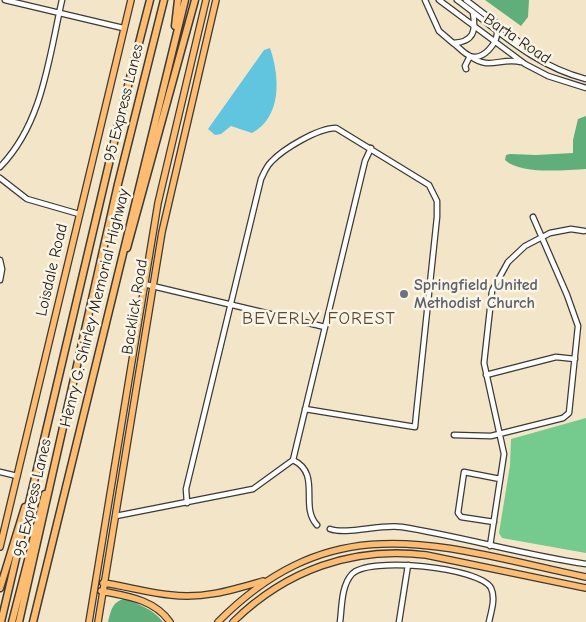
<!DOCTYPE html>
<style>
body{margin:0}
canvas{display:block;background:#f2e5c8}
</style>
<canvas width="586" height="622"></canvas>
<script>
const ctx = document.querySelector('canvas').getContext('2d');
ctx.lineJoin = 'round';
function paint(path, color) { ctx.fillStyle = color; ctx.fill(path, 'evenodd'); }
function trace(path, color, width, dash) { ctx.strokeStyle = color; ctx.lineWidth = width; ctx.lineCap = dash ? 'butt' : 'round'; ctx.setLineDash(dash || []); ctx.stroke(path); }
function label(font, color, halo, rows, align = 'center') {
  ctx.font = font + ' "Comic Neue",sans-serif'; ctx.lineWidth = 5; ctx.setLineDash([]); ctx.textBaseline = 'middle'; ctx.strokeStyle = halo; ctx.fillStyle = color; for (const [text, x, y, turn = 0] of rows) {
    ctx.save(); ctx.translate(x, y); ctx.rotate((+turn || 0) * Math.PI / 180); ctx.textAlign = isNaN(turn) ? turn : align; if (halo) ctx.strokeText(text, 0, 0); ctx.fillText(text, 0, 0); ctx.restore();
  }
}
paint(new Path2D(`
 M586,418V553L502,538L499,533L510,465L511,439Z`), '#75ca8e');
paint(new Path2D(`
 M485,0H529L528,17L521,26Z
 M586,116V169C565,170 521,175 505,160L506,155L510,154L536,155L573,153V140L578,119Z
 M125,599C140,605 153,609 163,622H108C111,611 112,601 125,599Z`), '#60ae79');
paint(new Path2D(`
 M270,48C280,77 282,117 252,133L231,126L221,134L215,135L208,129L264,50Z`), '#62c5e0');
const minor = new Path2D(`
 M5,0L123,28
 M425,0L439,31L453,43C474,42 476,31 473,13
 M439,0L525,64L548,76L586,88
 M457,0C498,30 534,66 586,79
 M466,0L508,32L535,57
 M453,43C458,46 464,54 470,56C483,61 498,43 497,31
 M466,69L465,66L470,56C490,71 500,57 521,62
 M0,167C43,123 49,57 62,0
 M0,178L27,199L79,214
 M0,260L2,269L0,280
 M144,284L325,327
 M486,375L556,357L575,359
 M454,435L491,436L563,418L569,413L578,326L567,295L533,217
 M0,472L17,476
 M187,503L186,489L261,179C264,173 266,167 271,162C283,149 318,128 336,128L429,185L437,201V217L416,416L415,427L305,409
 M116,516L253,489L293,460
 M494,522L461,517L458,513L464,472L500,479
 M317,525C299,506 322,474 293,460L365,161L371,148
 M330,529C347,535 379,524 402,527C464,537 524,555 586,564
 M490,546L504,454L484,363L492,291L508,262L525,246L550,233L571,229L584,231
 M340,622C342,607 341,586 352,574C368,556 479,567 491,588C496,598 491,612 489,622
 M399,622L408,565`);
const major = new Path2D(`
 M0,547L131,0
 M103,583C126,586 148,593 171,595C204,599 232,590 263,581
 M101,591C126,596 154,599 170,622
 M89,622L158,203L206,0
 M98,622L162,232L216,0
 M218,622C336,503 442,547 586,577
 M233,622C286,570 353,546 426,555L586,588`);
const highway = new Path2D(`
 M175,26L178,0
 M127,248L195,0
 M0,588L25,507
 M1,622L119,121L150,0
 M12,622L45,494
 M19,622L118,184L164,0
 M33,622L185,0`);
trace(minor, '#3c3a36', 7);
trace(major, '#3c3a36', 8);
trace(highway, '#3c3a36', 9);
trace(minor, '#fff', 4.5);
trace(major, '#febc70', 5.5);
trace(highway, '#febc70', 6);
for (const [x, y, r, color] of [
 [404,294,5,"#6b7280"]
]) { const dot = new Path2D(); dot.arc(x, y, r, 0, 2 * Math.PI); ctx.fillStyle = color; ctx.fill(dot); trace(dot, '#fcf5e5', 2); }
label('16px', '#1c1c1c', '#fcf5e5', [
 ["Barta Road",517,39,34],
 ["95 Express Lanes",124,103,-76],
 ["Loisdale Road",52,270,-77],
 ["Backlick Road",135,307,-81],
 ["Henry G. Shirley Memorial Highway",95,308,-76],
 ["95 Express Lanes",33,498,-77]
]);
label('bold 16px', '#5b616d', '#fcf5e5', [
 ["Springfield United",414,285],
 ["Methodist Church",414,303]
], 'left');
ctx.letterSpacing = '1px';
label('18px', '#5a4936', '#fcf5e5', [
 ["BEVERLY FOREST",319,319]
]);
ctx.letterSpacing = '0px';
</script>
